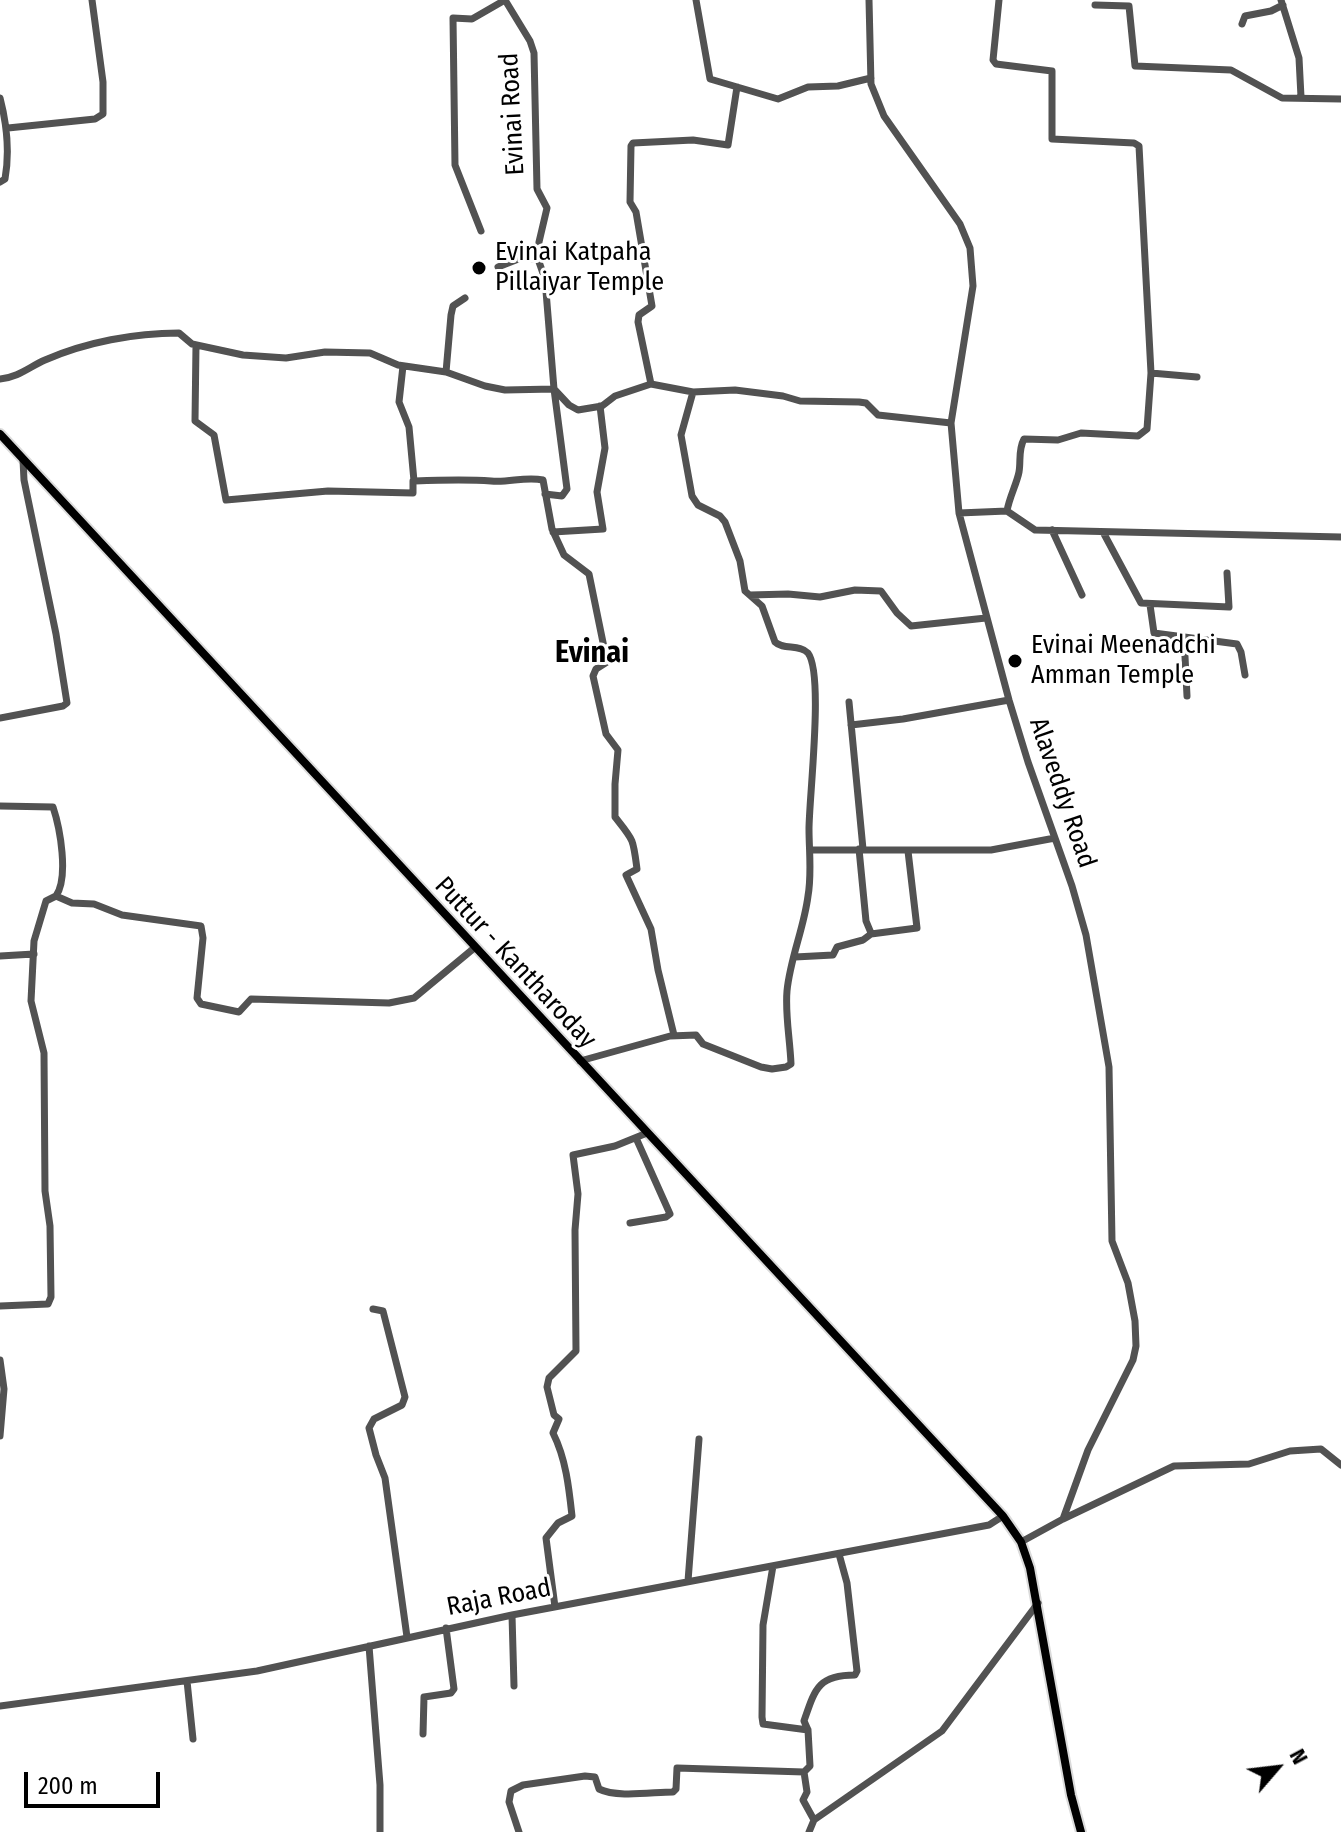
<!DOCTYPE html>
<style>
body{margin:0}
#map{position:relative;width:1341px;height:1832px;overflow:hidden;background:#fff;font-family:"Fira Sans Condensed",sans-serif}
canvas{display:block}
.north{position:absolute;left:1237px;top:1728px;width:80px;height:80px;-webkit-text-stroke:6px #fff;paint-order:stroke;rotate:62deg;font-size:22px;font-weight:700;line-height:32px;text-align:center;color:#000}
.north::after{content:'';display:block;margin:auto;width:28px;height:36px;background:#000;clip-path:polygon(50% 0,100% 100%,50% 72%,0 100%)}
.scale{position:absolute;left:24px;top:1772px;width:136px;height:36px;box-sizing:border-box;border:4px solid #000;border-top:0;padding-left:10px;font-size:24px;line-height:28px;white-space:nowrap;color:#000;-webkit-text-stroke:6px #fff;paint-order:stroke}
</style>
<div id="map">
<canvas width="1341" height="1832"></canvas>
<div class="north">N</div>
<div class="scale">200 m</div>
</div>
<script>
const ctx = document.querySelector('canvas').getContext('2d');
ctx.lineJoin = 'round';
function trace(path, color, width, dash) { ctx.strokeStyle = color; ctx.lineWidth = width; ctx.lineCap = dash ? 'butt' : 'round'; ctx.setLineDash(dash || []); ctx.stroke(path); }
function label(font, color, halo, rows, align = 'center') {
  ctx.font = font + ' "Fira Sans Condensed",sans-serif'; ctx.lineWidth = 6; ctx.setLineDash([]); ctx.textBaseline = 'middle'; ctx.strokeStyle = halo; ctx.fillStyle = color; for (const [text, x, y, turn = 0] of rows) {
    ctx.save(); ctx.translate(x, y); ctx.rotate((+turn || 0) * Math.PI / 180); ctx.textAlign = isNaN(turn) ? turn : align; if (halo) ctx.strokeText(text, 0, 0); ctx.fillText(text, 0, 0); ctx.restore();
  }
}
const major = new Path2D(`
 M0,434C333,796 668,1156 1003,1516L1021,1542L1030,1568L1071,1795L1081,1832`);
trace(major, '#dbdbdb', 12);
trace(new Path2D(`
 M505,0L530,41L534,53L537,189L547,208L539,242L538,259L545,279L554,389L567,489L562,496L545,494
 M696,0L710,79L778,99L808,87L838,86L871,78
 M869,0L871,84L884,116L960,224L970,248L973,286L951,423L959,513L1009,700L1028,762L1072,886L1086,935L1109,1067L1112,1241L1128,1283L1135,1321L1136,1346L1133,1360L1088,1450L1063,1519L1021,1542
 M999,0L993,60L996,64L1052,71V139L1134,143L1139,146L1151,373L1147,429L1138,436L1081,433L1058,440L1024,439C1018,450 1021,461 1019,472C1017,483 1009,498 1007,511
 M1281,0L1299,58L1301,97
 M1095,5L1129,6L1135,66L1231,70L1282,98L1341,99
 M1242,24L1245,16L1271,11L1283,5
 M0,98C7,125 10,151 5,179L0,182
 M8,128L95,119L103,114V82L92,0
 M481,231L455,165L453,18L472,19L505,0
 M498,267L521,258L538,259
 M196,345L195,421L214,435L226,500L328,491L413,493V481C440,480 465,479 491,481C509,483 525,476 543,480L552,529L564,555L589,574L607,662L596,669L593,676L606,734L618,750L615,784V817C634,841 633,838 637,869L626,875L651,929L658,970L674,1035
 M403,366L399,402L409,427L414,481
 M446,372L451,315L453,306L465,298
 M1151,373L1197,377
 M0,379C19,377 29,367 45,360C86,342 135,333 179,333L192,344L243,355L286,358L325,352L370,353L398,365L446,372L485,386L505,390L554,389L569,405L578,410L602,406L615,396L651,384L693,392L735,390L783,396L800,401L859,402L866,403L878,415L951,423
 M651,384L638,322L639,315L652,306L636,212L630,202L631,146L633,143L693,140L728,145L737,87
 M959,513L1007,511L1035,530L1341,537
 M1052,530L1082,595
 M553,532L603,529L597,492L605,448L600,406
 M1103,532L1141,603L1229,607L1227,573
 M750,595L788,594L820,597L855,590L881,591L897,613L911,626L986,618
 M1150,605L1154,633L1237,644L1241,652L1245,675
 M1184,637L1187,696
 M849,702L863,849
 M0,718L63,706L67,703L56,634L24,480L23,460
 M851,725L903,719L1009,700
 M0,806L53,807C60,828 69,877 56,896
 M859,849L866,921L871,933
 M810,850H991L1055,838
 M0,956L34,954
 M795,957L833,955L837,947L863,940L871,934L917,928L908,851
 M580,1061L670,1036L696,1035L703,1044L761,1067L772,1069L786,1067L791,1064C790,1039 785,1015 787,991C790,959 804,928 808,896C812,874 809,851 809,829C809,798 824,674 808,653C800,644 783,650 775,642L762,606L745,591L740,561L725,522L720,516L698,505L692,496L681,435L693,392
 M630,1223L666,1217L670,1214L636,1138
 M0,1306L48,1304L51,1297L50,1226L45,1191L44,1053L31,1001L34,941L46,901L56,896L72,903L94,904L122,915L201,926L203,938L197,998L201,1004L239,1012L251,999L389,1003L414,998L473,949
 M373,1309L383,1311L405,1397L402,1405L374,1419L369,1428L376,1455L385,1478L407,1637
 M0,1360L4,1389L0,1436
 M1063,1519L1174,1466L1249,1464L1290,1451L1321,1449L1341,1465
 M773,1566L763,1625L762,1717L763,1724L808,1730
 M688,1581L699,1439
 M555,1607L546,1538L558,1523L572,1516C569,1488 566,1459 553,1433L559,1419L554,1415L547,1387L549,1378L576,1351L575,1230L578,1194L573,1155L615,1146L647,1133
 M512,1615L514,1686
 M369,1646L380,1785V1832
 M187,1681L193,1739
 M0,1706L257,1671L512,1615L989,1525L1003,1516
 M423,1734L424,1697L451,1693L454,1689L446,1628
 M814,1820L803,1800L807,1792L804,1772L810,1766L808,1730L804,1721C815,1689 818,1675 855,1675L857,1671L847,1583L839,1554
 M519,1832L509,1802L511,1791L523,1785L585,1776L595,1777L599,1789C617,1798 653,1792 673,1792L676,1789L677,1768L804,1772
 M809,1832L814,1820L942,1731L1038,1603`), '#525252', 7);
trace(major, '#000', 8);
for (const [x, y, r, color] of [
 [479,268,8,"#000"],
 [1015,661,8,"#000"]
]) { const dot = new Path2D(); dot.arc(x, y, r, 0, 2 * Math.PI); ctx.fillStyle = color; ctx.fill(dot); trace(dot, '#fff', 3); }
label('26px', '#000', '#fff', [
 ["Evinai Road",513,114,-93],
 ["Alaveddy Road",1062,793,71],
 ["Puttur - Kantharoday",515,963,47],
 ["Raja Road",499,1598,-11]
]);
label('26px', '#000', '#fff', [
 ["Evinai Katpaha",495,253],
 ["Pillaiyar Temple",495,283],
 ["Evinai Meenadchi",1031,646],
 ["Amman Temple",1031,676]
], 'left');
label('bold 30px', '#000', '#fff', [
 ["Evinai",592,654]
]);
</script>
